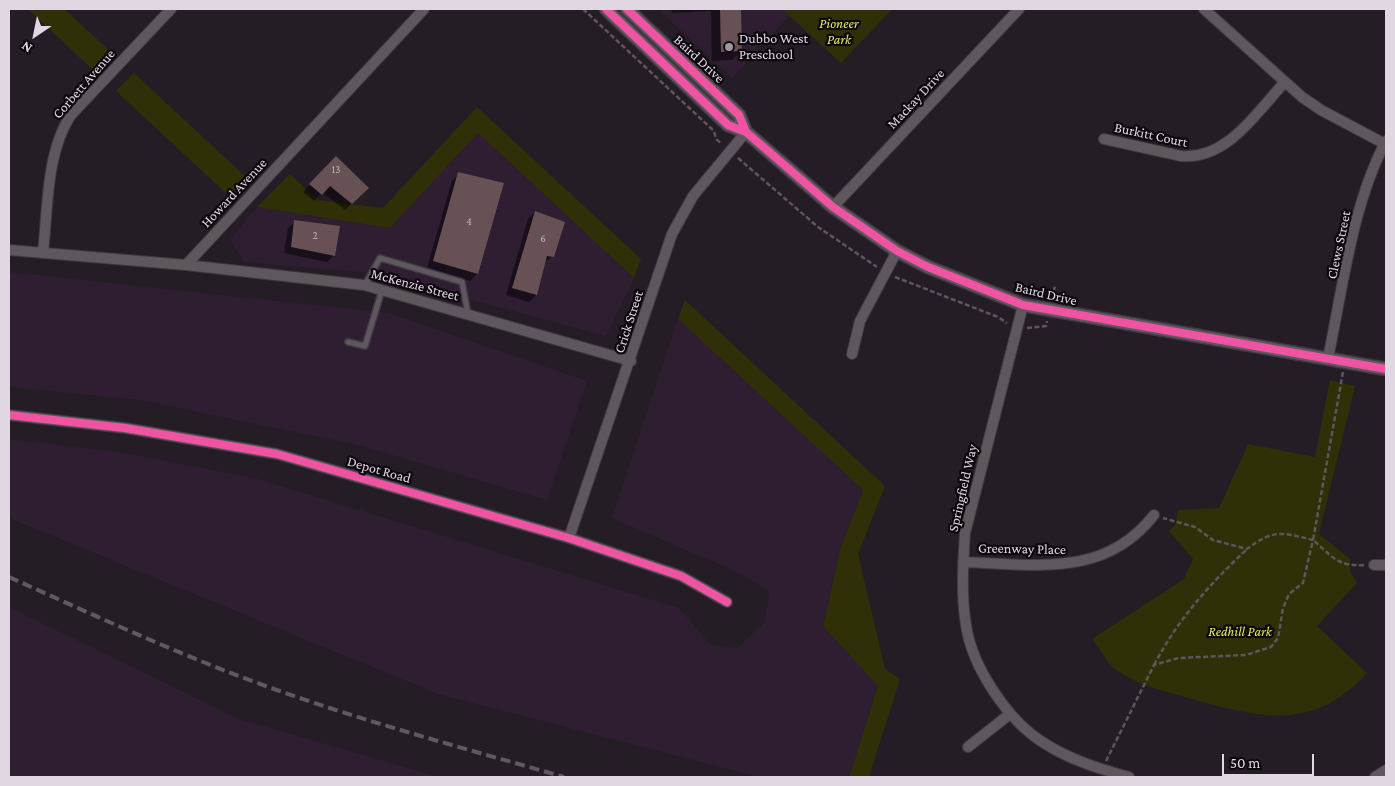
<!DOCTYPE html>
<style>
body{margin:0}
#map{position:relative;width:1395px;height:786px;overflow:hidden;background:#251d26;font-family:"Crimson Pro",serif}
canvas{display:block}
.frame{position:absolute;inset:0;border:10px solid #e1d7e3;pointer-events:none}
.north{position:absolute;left:10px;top:10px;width:50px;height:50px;-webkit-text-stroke:4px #0d070e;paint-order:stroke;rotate:214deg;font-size:14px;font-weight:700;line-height:20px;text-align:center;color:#e1d7e3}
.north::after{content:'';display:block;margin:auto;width:18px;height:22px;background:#e1d7e3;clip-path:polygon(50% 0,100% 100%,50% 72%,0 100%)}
.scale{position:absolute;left:1222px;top:754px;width:92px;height:22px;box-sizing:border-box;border:2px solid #e1d7e3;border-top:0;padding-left:6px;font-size:15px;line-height:18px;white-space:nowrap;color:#e1d7e3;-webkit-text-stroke:4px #0d070e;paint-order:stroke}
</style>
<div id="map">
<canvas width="1395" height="786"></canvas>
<div class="frame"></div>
<div class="north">N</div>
<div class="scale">50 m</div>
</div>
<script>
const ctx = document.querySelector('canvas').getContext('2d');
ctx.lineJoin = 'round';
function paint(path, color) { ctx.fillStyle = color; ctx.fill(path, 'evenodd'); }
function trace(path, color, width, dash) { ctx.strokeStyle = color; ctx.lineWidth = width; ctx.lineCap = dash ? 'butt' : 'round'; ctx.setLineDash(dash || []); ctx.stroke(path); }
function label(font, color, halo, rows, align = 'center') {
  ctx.font = font + ' "Crimson Pro",serif'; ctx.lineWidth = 4.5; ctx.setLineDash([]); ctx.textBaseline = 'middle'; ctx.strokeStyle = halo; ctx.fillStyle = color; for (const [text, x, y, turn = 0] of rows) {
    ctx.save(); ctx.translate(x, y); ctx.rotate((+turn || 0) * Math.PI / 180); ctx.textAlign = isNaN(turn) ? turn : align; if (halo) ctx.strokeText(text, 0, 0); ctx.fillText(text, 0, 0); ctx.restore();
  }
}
paint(new Path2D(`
 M658,9H782L789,16L732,78Z
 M478,133L634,278L606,336L371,273L244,262L230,240L257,207L390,228Z
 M9,272L389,313L587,381L547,500L358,445L140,400L9,387Z
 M678,319L863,490L840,549L823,625L878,686L849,777H759L438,694L9,518V439L126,453L258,479L679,608L711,645L737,648L764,623L770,592L737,572L612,518Z
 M9,607L239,719L439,777H9Z`), '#2f1d31');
paint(new Path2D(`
 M28,9H64L111,52L94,71Z
 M782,9H892L841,63Z
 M134,73L247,178L230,197L116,91Z
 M477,107L641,259L634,278L478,133L390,228L257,207L290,174L317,200L383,208Z
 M685,300L885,486L858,554L885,669L900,679L869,777H849L878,686L823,626L840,549L863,490L678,319Z
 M1330,380L1355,386L1319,534L1350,559V571L1357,583L1317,626L1367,673C1314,732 1259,718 1192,699C1165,691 1138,686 1115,669C1106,661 1099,648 1092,639L1184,579L1193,559L1169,531L1175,525L1178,510L1219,508L1248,444L1315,457Z`), '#2f3008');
paint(new Path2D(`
 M671,9H740L741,51L732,60L712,61L711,11L672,13Z
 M336,158L367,188L345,210L322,192L314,201L303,192Z
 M459,174L477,274L470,281L427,268L452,181Z
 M535,212L553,256L544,263L536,295L529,302L506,295L528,219Z
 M295,222L334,255L327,262L284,253L288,228Z`), '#0007');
paint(new Path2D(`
 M720,9H741L742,51L721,52Z
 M336,156L369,188L352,204L330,186L322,195L309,184Z
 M458,172L504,183L478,274L433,261Z
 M535,211L565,222L554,257L547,256L537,295L512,288Z
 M294,220L340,226L335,256L291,247Z`), '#675154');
const service = new Path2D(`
 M365,285L380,258L462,282L468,314
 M348,342L365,346L382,290`);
const minor = new Path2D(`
 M1204,9L1302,97L1321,110L1385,144
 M1104,139L1181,156C1227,160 1256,113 1284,83
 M833,207L1019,9
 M9,250L186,265L424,9
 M43,252C48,209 46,152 71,115L171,9
 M186,265L364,285L631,361
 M1023,305L965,533C963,563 961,596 966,625C972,667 1008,721 1044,743C1070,760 1100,769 1129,777
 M852,354L860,321L897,251
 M1328,358C1343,287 1352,205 1386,141
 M9,415L125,428L277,454L569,538L681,576L727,602
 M569,538L672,234L693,196L746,132
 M963,562C1035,564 1104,579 1154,515
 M1374,565H1386
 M968,747L1010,714
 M1375,777L1386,770`);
const tertiary = new Path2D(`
 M606,9L728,125L746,132L833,207L897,251L928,267L1023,305L1386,369
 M627,9L739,115L746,132`);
trace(service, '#403941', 8);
trace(minor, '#403941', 12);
trace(tertiary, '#403941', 15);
trace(new Path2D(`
 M583,9L714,131L716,139L722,144
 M738,158L818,227L877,267
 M895,277L998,317L1007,323
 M1052,299L1055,286
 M1027,328L1046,326L1047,321
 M1343,372L1313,540C1332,556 1337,567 1365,565
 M1154,665C1179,618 1208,586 1247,549
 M1106,761L1154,665L1178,658L1246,655L1271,647L1278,638L1283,608L1289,594L1303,583L1313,540C1281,532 1274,529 1247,549L1213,540L1195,527L1163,518`), '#5c565d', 2.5, [5, 2.5]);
trace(service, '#5e585e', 5);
trace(minor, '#5e585e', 10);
trace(tertiary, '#5e585e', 12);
trace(new Path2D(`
 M9,577C96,616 184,657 274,689C369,723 467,749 564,777`), '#605961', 4, [10, 5]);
trace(new Path2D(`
 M606,9L728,125L746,132L833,207L897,251L928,267L1023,305L1386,369
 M627,9L739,115L746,132
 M9,415L125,428L277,454L569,538L681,576L727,602`), '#f153a3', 8);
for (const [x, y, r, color] of [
 [729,47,5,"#9f96a1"]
]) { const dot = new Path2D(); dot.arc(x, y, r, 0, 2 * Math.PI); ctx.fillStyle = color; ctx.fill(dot); trace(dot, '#0d070e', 2); }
label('11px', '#c2b6bf', null, [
 ["13",336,170],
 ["4",469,222],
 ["2",315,236],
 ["6",543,239]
]);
label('italic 14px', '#e3ec64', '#0d070e', [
 ["Pioneer",839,24],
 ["Park",839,40],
 ["Redhill Park",1240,632]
]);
label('14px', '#e1d7e3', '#0d070e', [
 ["Dubbo West",739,39],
 ["Preschool",739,55]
], 'left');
label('14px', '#e1d7e3', '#0d070e', [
 ["Baird Drive",699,59,43],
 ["Corbett Avenue",84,84,-49],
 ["Mackay Drive",916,99,-47],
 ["Burkitt Court",1151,135,12],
 ["Howard Avenue",234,193,-47],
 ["Clews Street",1339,245,-78],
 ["McKenzie Street",415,285,15],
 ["Baird Drive",1046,294,13],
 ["Crick Street",629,322,-72],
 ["Depot Road",379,470,16],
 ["Springfield Way",963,488,-77],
 ["Greenway Place",1022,549,1]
]);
</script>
